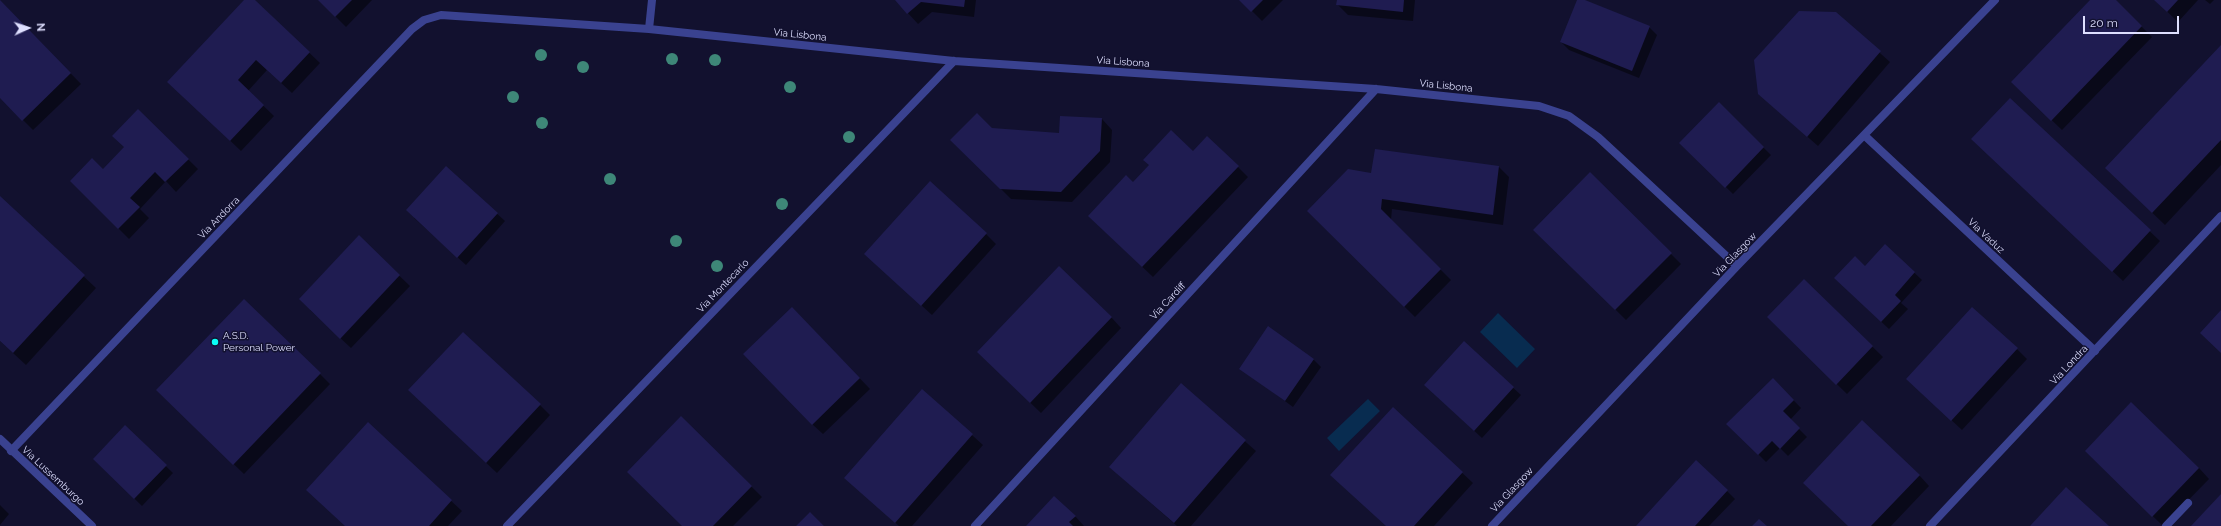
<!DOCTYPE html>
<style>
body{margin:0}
#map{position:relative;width:2221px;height:526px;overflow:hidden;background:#12112f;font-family:Raleway,sans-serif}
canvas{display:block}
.north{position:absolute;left:8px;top:8px;width:40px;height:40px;-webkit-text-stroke:3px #12112f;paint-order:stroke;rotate:87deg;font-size:11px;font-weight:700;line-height:16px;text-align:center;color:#dedfff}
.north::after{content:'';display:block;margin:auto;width:14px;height:18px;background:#dedfff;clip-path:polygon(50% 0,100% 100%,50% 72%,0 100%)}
.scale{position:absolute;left:2083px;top:16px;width:96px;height:18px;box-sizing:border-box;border:2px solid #dedfff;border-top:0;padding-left:5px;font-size:12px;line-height:14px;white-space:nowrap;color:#dedfff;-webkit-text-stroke:3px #12112f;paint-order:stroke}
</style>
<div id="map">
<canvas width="2221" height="526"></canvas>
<div class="north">N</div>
<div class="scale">20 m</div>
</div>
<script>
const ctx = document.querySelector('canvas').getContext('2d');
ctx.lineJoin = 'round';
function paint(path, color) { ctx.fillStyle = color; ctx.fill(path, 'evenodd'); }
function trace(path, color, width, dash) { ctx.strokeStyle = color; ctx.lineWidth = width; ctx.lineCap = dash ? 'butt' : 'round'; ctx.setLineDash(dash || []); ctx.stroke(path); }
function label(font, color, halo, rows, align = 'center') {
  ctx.font = font + ' Raleway,sans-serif'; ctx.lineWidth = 3; ctx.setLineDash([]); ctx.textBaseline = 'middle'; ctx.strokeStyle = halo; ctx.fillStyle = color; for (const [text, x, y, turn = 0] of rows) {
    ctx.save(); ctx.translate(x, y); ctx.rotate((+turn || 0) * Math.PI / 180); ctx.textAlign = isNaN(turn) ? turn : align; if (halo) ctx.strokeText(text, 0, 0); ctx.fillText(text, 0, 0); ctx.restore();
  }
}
paint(new Path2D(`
 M1498,313L1535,349L1517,368L1480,332Z
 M1368,399L1380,411L1339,451L1327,438Z`), '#082c50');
paint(new Path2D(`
 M245,0H254L320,63L292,93L267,70L248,91L274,116L241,151L179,92Z
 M319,0H372L346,27Z
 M896,0H976L974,17L932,12L918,24Z
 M1241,0H1283L1262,21Z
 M1338,0H1415L1413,21L1348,15L1337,4Z
 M1578,0L1649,27L1657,35L1639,78L1569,50L1561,42Z
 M2091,0H2115L2152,37L2062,130L2012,82Z
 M2155,0H2198L2178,22Z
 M2205,0H2214L2210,4Z
 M0,1L81,84L33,130L0,97Z
 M1835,13L1890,62L1818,146L1770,104Z
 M2221,47V165L2165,225L2118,180Z
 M2010,99L2160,241L2123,281L1983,149Z
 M1719,104L1771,155L1733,194L1681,143Z
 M138,110L198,169L176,192L166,181L140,209L149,218L129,239L71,181L103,170L125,147Z
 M1061,117L1102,119L1112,130L1110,162L1072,202L1011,199L952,140L992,129L1060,134Z
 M1193,152L1238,167L1248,177L1153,277L1099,226L1133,183L1150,166Z
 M446,167L505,221L466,265L414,218Z
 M1499,167L1509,177L1503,225L1392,209L1391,220L1451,280L1415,317L1308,211Z
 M1590,173L1681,264L1626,320L1535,230Z
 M0,198L96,288L26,365L0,341Z
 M986,234L996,244L932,315L876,264Z
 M359,237L410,286L351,348L310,310Z
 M1885,245L1922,280L1901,303L1908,309L1889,329L1843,286L1865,267Z
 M1804,280L1883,357L1847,394L1768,317Z
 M1111,317L1121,328L1041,413L989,363Z
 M802,318L870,389L823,434L812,424Z
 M1464,343L1521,395L1482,438L1433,393Z
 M2017,349L2027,359L1962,430L1918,389Z
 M1313,359L1321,367L1293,407L1240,368Z
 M320,374L330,384L244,474L167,400Z
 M1773,379L1801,408L1790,420L1807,437L1788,456L1780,448L1766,462L1728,424Z
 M1181,385L1256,451L1191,526H1177L1121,477Z
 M923,391L983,445L912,526H899L855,486Z
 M420,401L540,405L550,415L497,473Z
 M1393,408L1473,483L1434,526H1386Z
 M681,417L762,497L733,526H684Z
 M368,424L462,511L448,526H345Z
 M125,427L173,473L142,506L94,459Z
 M2096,461L2199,468L2209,479L2163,526Z
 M1919,475L1929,486L1891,526H1849Z
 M1727,491L1735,499L1709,526H1637Z
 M0,505L9,514L0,525Z
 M1075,516L1084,526H1027Z`), '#0007');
paint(new Path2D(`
 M0,0L71,73L22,121L0,98Z
 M244,0H255L310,52L281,83L256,60L238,80L264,105L230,141L167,82Z
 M318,0H352L335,17Z
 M895,0H965L964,7L921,2L907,14Z
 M1239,0H1263L1251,12Z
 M1337,0H1404L1403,12L1336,5Z
 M1577,0H1585L1650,26L1632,71L1560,42Z
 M2090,0H2116L2142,26L2051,121L2011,82Z
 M2154,0H2178L2167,12Z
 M1799,11L1836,12L1881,51L1807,137L1758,94L1754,60Z
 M2221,45V140L2152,213L2105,168Z
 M2010,98L2151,230L2112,272L1971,139Z
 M1719,102L1764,147L1725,188L1679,143Z
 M138,109L189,159L165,182L155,172L130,198L140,207L118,229L70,181L92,158L103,169L124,147L112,136Z
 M977,113L992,128L1059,133L1060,116L1102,118L1100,151L1061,192L1000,189L950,140Z
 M1171,130L1193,151L1207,136L1239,166L1142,267L1088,216L1126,175L1133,182L1149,165L1143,160Z
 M1375,149L1499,166L1493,215L1382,199L1381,209L1441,269L1404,307L1307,211L1348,169L1371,173Z
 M446,166L498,213L457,258L406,210Z
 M1590,172L1672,253L1615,310L1533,230Z
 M930,181L987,233L921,306L864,254Z
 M0,196L85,275L13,353L0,341Z
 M359,235L400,275L340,339L299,299Z
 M1885,244L1915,272L1895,295L1901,301L1881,322L1834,278L1855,256L1865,266Z
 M1059,266L1112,317L1030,403L977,352Z
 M1804,279L1873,346L1836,385L1767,317Z
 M244,299L321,373L233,465L156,390Z
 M792,307L860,378L812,425L743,354Z
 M1972,307L2018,348L1951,421L1906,379Z
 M2221,310V353L2200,333Z
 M1268,326L1314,359L1285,401L1239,369Z
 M463,332L541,404L486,463L408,390Z
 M1464,341L1514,387L1474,431L1424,385Z
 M1773,378L1794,400L1783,411L1800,428L1780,449L1772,441L1758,455L1726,424Z
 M1181,383L1246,440L1174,523L1109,467Z
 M922,389L973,434L895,523L844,478Z
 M2131,402L2199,468L2152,517L2085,451Z
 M1393,407L1463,472L1414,526H1386L1330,475Z
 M681,416L752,486L713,526H682L627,472Z
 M1862,420L1920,475L1871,526H1848L1803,483Z
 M368,422L452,500L429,526H345L306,490Z
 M125,425L167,465L134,499L93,459Z
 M1696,460L1728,490L1695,526H1636Z
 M2066,487L2109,526H2030Z
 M2221,494V526H2191Z
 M1054,496L1076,516L1069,522L1073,526H1026Z
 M810,512L824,526H796Z
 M1759,519L1767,526H1752Z`), '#1f1c51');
trace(new Path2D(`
 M2166,526L2188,503`), '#3a4290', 8);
trace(new Path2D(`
 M649,29L652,0
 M1864,135L2095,351
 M0,439L92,526
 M11,451L412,29L424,20L441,15L649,29L954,61L1376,89L1539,106L1569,116L1598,137L1737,266
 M507,526L954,61
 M975,526L1376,89
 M1492,526L1737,266L1995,0
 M1930,526L2221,216`), '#3a4290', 8);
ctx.fillStyle = '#3e8778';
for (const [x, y] of [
 [541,55],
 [672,59],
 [715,60],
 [583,67],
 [790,87],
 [513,97],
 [542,123],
 [849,137],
 [610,179],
 [782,204],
 [676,241],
 [717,266]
]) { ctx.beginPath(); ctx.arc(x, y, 6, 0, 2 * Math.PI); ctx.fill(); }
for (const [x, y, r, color] of [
 [215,342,4,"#0afff7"]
]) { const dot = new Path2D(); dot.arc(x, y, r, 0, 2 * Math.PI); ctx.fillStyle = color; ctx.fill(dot); trace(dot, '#12112f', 1.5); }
label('10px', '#dedfff', '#12112f', [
 ["Via Lisbona",800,35,6],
 ["Via Lisbona",1123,62,4],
 ["Via Lisbona",1446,86,6],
 ["Via Andorra",219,218,-46],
 ["Via Vaduz",1986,236,43],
 ["Via Glasgow",1735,255,-46],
 ["Via Montecarlo",723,286,-46],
 ["Via Cardiff",1168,301,-47],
 ["Via Londra",2069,365,-47],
 ["Via Lussemburgo",53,476,43],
 ["Via Glasgow",1512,490,-47]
]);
label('10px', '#dedfff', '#12112f', [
 ["A.S.D.",223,336],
 ["Personal Power",223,348]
], 'left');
</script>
